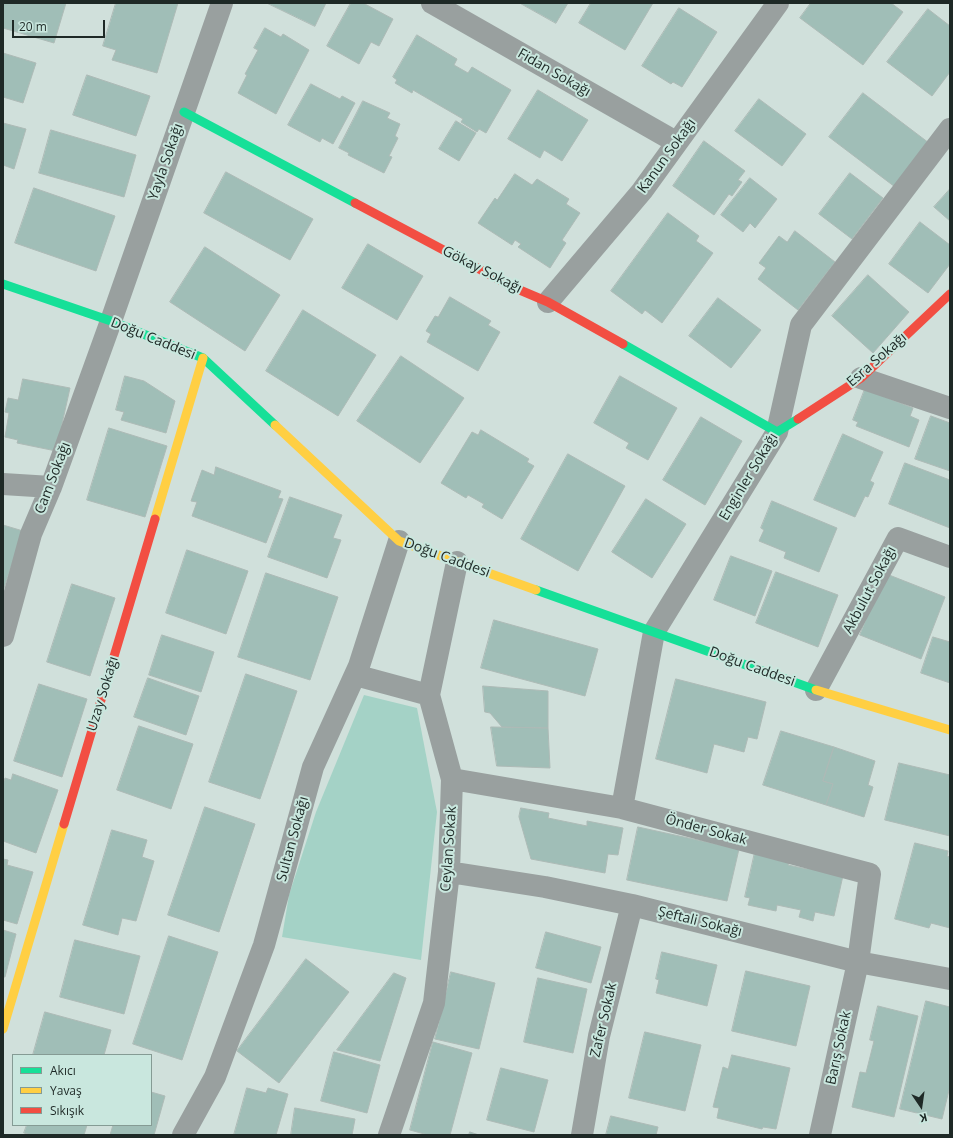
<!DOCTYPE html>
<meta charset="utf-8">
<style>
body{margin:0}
#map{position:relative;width:953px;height:1138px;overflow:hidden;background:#d0e0db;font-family:"Open Sans",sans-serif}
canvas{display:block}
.frame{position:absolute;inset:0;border:4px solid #1e2926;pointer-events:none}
.legend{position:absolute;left:12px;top:1054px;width:140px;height:72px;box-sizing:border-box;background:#c9e7de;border:1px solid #859b94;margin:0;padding:5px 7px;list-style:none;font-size:12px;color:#1e2926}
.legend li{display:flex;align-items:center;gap:8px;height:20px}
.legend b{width:20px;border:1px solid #859b94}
.north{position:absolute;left:901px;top:1086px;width:40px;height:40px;-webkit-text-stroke:3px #c9e7de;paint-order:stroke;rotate:167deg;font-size:11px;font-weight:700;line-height:16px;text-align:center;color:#1e2926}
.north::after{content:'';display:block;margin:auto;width:14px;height:18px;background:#1e2926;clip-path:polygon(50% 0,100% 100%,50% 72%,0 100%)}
.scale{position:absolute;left:12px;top:20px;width:93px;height:18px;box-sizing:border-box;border:2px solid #1e2926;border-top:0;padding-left:5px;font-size:12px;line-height:14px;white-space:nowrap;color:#1e2926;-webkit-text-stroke:3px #c9e7de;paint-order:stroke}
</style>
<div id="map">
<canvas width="953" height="1138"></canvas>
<div class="frame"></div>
<ul class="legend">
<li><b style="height:5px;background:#16e098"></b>Akıcı</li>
<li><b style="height:5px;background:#ffcf43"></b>Yavaş</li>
<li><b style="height:5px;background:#f24e42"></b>Sıkışık</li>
</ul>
<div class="north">K</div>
<div class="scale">20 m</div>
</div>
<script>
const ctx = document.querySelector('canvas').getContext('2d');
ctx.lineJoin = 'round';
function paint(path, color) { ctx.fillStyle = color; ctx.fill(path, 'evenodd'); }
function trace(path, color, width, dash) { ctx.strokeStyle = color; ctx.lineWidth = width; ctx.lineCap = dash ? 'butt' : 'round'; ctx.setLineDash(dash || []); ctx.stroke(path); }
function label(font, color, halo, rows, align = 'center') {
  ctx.font = font + ' "Open Sans",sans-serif'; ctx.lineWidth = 4; ctx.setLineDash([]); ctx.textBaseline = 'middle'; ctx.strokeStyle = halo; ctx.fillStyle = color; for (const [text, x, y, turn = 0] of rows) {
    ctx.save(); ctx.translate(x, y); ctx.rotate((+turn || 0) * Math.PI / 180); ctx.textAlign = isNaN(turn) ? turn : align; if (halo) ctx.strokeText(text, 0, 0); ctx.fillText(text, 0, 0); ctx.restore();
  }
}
paint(new Path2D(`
 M364,695L417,708L437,812L421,960L282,937L289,895L316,812Z`), '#a4d2c6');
const building = new Path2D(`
 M3,3H66L54,43L3,28Z
 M116,3H178L157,73L112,60L116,50L103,46Z
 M267,3H326L315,26Z
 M351,3H363L393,19L379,46L371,42L359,64L327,46Z
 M520,3H568L556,23Z
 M591,3H653L625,50L579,23Z
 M811,3H891L903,12L863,65L800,18Z
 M679,8L717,32L682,87L673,82L671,84L642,66Z
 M928,9L950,26V72L932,96L887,62Z
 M265,28L281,37L283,34L309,50L276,114L238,93L247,75L245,74L258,50L254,48Z
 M417,35L457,59L454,65L468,73L472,67L511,90L486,133L479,129L477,132L461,122L463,119L413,90L412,93L395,83L397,80L393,77Z
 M3,53L36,63L23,103L3,97Z
 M87,75L150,96L136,136L73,115Z
 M311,84L340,99L342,96L355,103L333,144L322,138L320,142L288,125Z
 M538,90L588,120L562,161L544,150L540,158L508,139Z
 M863,93L929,143L895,187L829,137Z
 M759,99L806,134L782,166L735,131Z
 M363,101L390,113L387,118L400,124L395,136L398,138L389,156L392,157L384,173L348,155L349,153L339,148Z
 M456,121L476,133L459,161L439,149Z
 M3,123L26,129L14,169L3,165Z
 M51,130L136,155L124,197L39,173Z
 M704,141L745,171L738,180L742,182L732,196L729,194L714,215L673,186Z
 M226,172L313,219L290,260L204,213Z
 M850,173L883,198L852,239L819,214Z
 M515,174L532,185L537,179L569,199L566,204L580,213L562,240L566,243L550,268L518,247L521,244L515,240L512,245L478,223L495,198L497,200Z
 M750,178L777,199L755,228L750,223L743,232L721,215Z
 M34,188L115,216L96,271L15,243Z
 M950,189V221L934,207Z
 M668,213L699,236L696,241L713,253L662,323L645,310L642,314L611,291Z
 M920,222L950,245V264L928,293L889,264Z
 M795,231L835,262L798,310L758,279L766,268L759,263L779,236L787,242Z
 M368,244L423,276L397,320L342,288Z
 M205,247L280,295L245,351L170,302Z
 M868,275L909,312L873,353L832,316Z
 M450,297L491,321L488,325L500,332L478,371L427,342L431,334L426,331L435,316L438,317Z
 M718,298L761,330L731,368L689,336Z
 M303,310L376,355L338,416L266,371Z
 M401,356L464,398L420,463L357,421Z
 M125,376L144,381L175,401L166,433L121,420L124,412L116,410Z
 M620,376L677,408L648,460L626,448L629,443L594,423Z
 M23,379L70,388L56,451L17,443L18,440L5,437L9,413L5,412L8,398L18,400Z
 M865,389L913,408L910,416L919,420L909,447L856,426L858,422L853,420Z
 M931,416L950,423V471L915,459Z
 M701,417L742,441L705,505L663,480Z
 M109,428L167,446L145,517L87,500Z
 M481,430L529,459L527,462L534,466L502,519L482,507L484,504L468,495L466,498L441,483L472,432L478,435Z
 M843,434L883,452L870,481L874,483L868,497L865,496L855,517L814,500Z
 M568,454L625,486L578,571L521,539Z
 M905,463L950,480V528L889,504Z
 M216,467L281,491L278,498L283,499L266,543L192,516L197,502L191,501L202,470L214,475Z
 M290,497L342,515L333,538L341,540L327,578L268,557Z
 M646,499L686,524L652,578L612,552Z
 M772,501L837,528L819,572L784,558L786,552L759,541L764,530L761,528Z
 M3,525L23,531L3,591Z
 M187,550L248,571L226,634L166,613Z
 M731,556L772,571L755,616L714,600Z
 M776,572L838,595L818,647L756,623Z
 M266,573L338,597L310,680L238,657Z
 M884,573L945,597L921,659L860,635Z
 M72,584L115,598L90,676L47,662Z
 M494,620L598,649L585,696L481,668Z
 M162,635L214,652L201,692L149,675Z
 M933,637L950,642V683L921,673Z
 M246,674L297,691L260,799L209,782Z
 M148,678L199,696L186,735L134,717Z
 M676,679L766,702L757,739L748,737L744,752L714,744L707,773L656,759Z
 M39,684L87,699L62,777L14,761Z
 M483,686L548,691V728L502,727L490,713L485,712Z
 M139,726L193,744L171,809L117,790Z
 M491,727L548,728L550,768L497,766Z
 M781,731L834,747L823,781L833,784L826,805L763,785Z
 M834,747L875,761L868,785L873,787L864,817L826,805L833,784L823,781Z
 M899,763L950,775V836L885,820Z
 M13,774L58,790L36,853L3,841V784L5,778L11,780Z
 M205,807L255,824L219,932L168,915Z
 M521,808L549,813L548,818L587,826V821L623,828L618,855L608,854L605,873L531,859L519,817Z
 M638,827L739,849L727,901L627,880Z
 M112,830L147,840L142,857L154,861L136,921L122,918L118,935L83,925Z
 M915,843L948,851L947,856L950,857V928L931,923L929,928L895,919Z
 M755,852L790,860L788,865L807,869L809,863L844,871L834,916L815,912L813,921L799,917L801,910L777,905L776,911L748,905L750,898L745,897Z
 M3,859L8,860L7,865L33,872L17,924L3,920Z
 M3,930L16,934L5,977H3Z
 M546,932L601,947L591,983L536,968Z
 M169,936L218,952L182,1060L133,1044Z
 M75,940L140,956L124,1014L60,997Z
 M662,952L717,965L707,1006L656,993L659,980L656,979Z
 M306,959L349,992L279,1083L237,1051Z
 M746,971L810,986L796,1046L732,1031Z
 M451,972L495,983L479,1049L435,1039Z
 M394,973L406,978L380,1061L337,1050Z
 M538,978L587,989L573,1053L524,1042Z
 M926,1001L950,1007V1086L942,1119L900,1109Z
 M878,1006L918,1016L894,1117L852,1107L860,1072L866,1073L874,1041L870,1040Z
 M45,1012L111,1030L104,1055H33Z
 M645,1032L701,1045L685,1111L629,1098Z
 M433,1042L472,1053L450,1135H428L410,1130Z
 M334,1052L380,1065L367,1113L321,1101Z
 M732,1055L790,1068L776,1129L763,1127L762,1129L717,1118L719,1108L713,1107L723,1067L728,1069Z
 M501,1068L548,1080L534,1132L487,1120Z
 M247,1088L266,1093L268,1088L288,1094L276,1135H234Z
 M151,1092L165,1096L154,1135H110L113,1125H151Z
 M295,1108L355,1119L352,1135H291Z
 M611,1116L658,1127L656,1135H606Z
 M27,1125H87L84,1135H31L24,1133Z
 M470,1132L479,1135H469Z`);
paint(building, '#a0beb7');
trace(building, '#adbab6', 1);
trace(new Path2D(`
 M432,3L676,142
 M548,302L642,191L778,3
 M861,378L950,408
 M3,484L51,487
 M3,636L31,534L51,487L111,321L222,3
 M355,675L429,695
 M816,690L898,538L950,557
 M452,779L622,808L870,874L858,962L820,1135
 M622,808L654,632L777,432L801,325L950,129
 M449,872L545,887L632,905L858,962L950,979
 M183,1135L215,1077L264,945L313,767L359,666L399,541
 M389,1135L434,1003L449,872L452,779L429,695L457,562
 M582,1135L599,1036L632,905`), '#99a09f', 22);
trace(new Path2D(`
 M184,112L355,203
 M3,284L111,321L203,358L275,425
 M623,344L777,432L798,419
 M536,590L816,690`), '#16e098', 9);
trace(new Path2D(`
 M275,425L399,541L536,590
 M155,519L203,358
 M816,690L950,730
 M3,1029L64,824`), '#ffcf43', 9);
trace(new Path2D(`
 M355,203L515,288L548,302L623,344
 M798,419L861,378L950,294
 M64,824L155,519`), '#f24e42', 9);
label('14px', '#1e2926', '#c9e7de', [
 ["Fidan Sokağı",554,73,30],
 ["Kanun Sokağı",667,156,-54],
 ["Yayla Sokağı",166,162,-71],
 ["Gökay Sokağı",482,270,27],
 ["Doğu Caddesi",153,339,22],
 ["Esra Sokağı",877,360,-41],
 ["Enginler Sokağı",749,477,-59],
 ["Cam Sokağı",53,478,-69],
 ["Doğu Caddesi",447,558,20],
 ["Akbulut Sokağı",870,590,-62],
 ["Doğu Caddesi",752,667,20],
 ["Uzay Sokağı",103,694,-73],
 ["Önder Sokak",706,830,15],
 ["Sultan Sokağı",293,839,-75],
 ["Ceylan Sokak",449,849,-86],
 ["Şeftali Sokağı",700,922,14],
 ["Zafer Sokak",604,1020,-77],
 ["Barış Sokak",839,1048,-78]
]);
</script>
